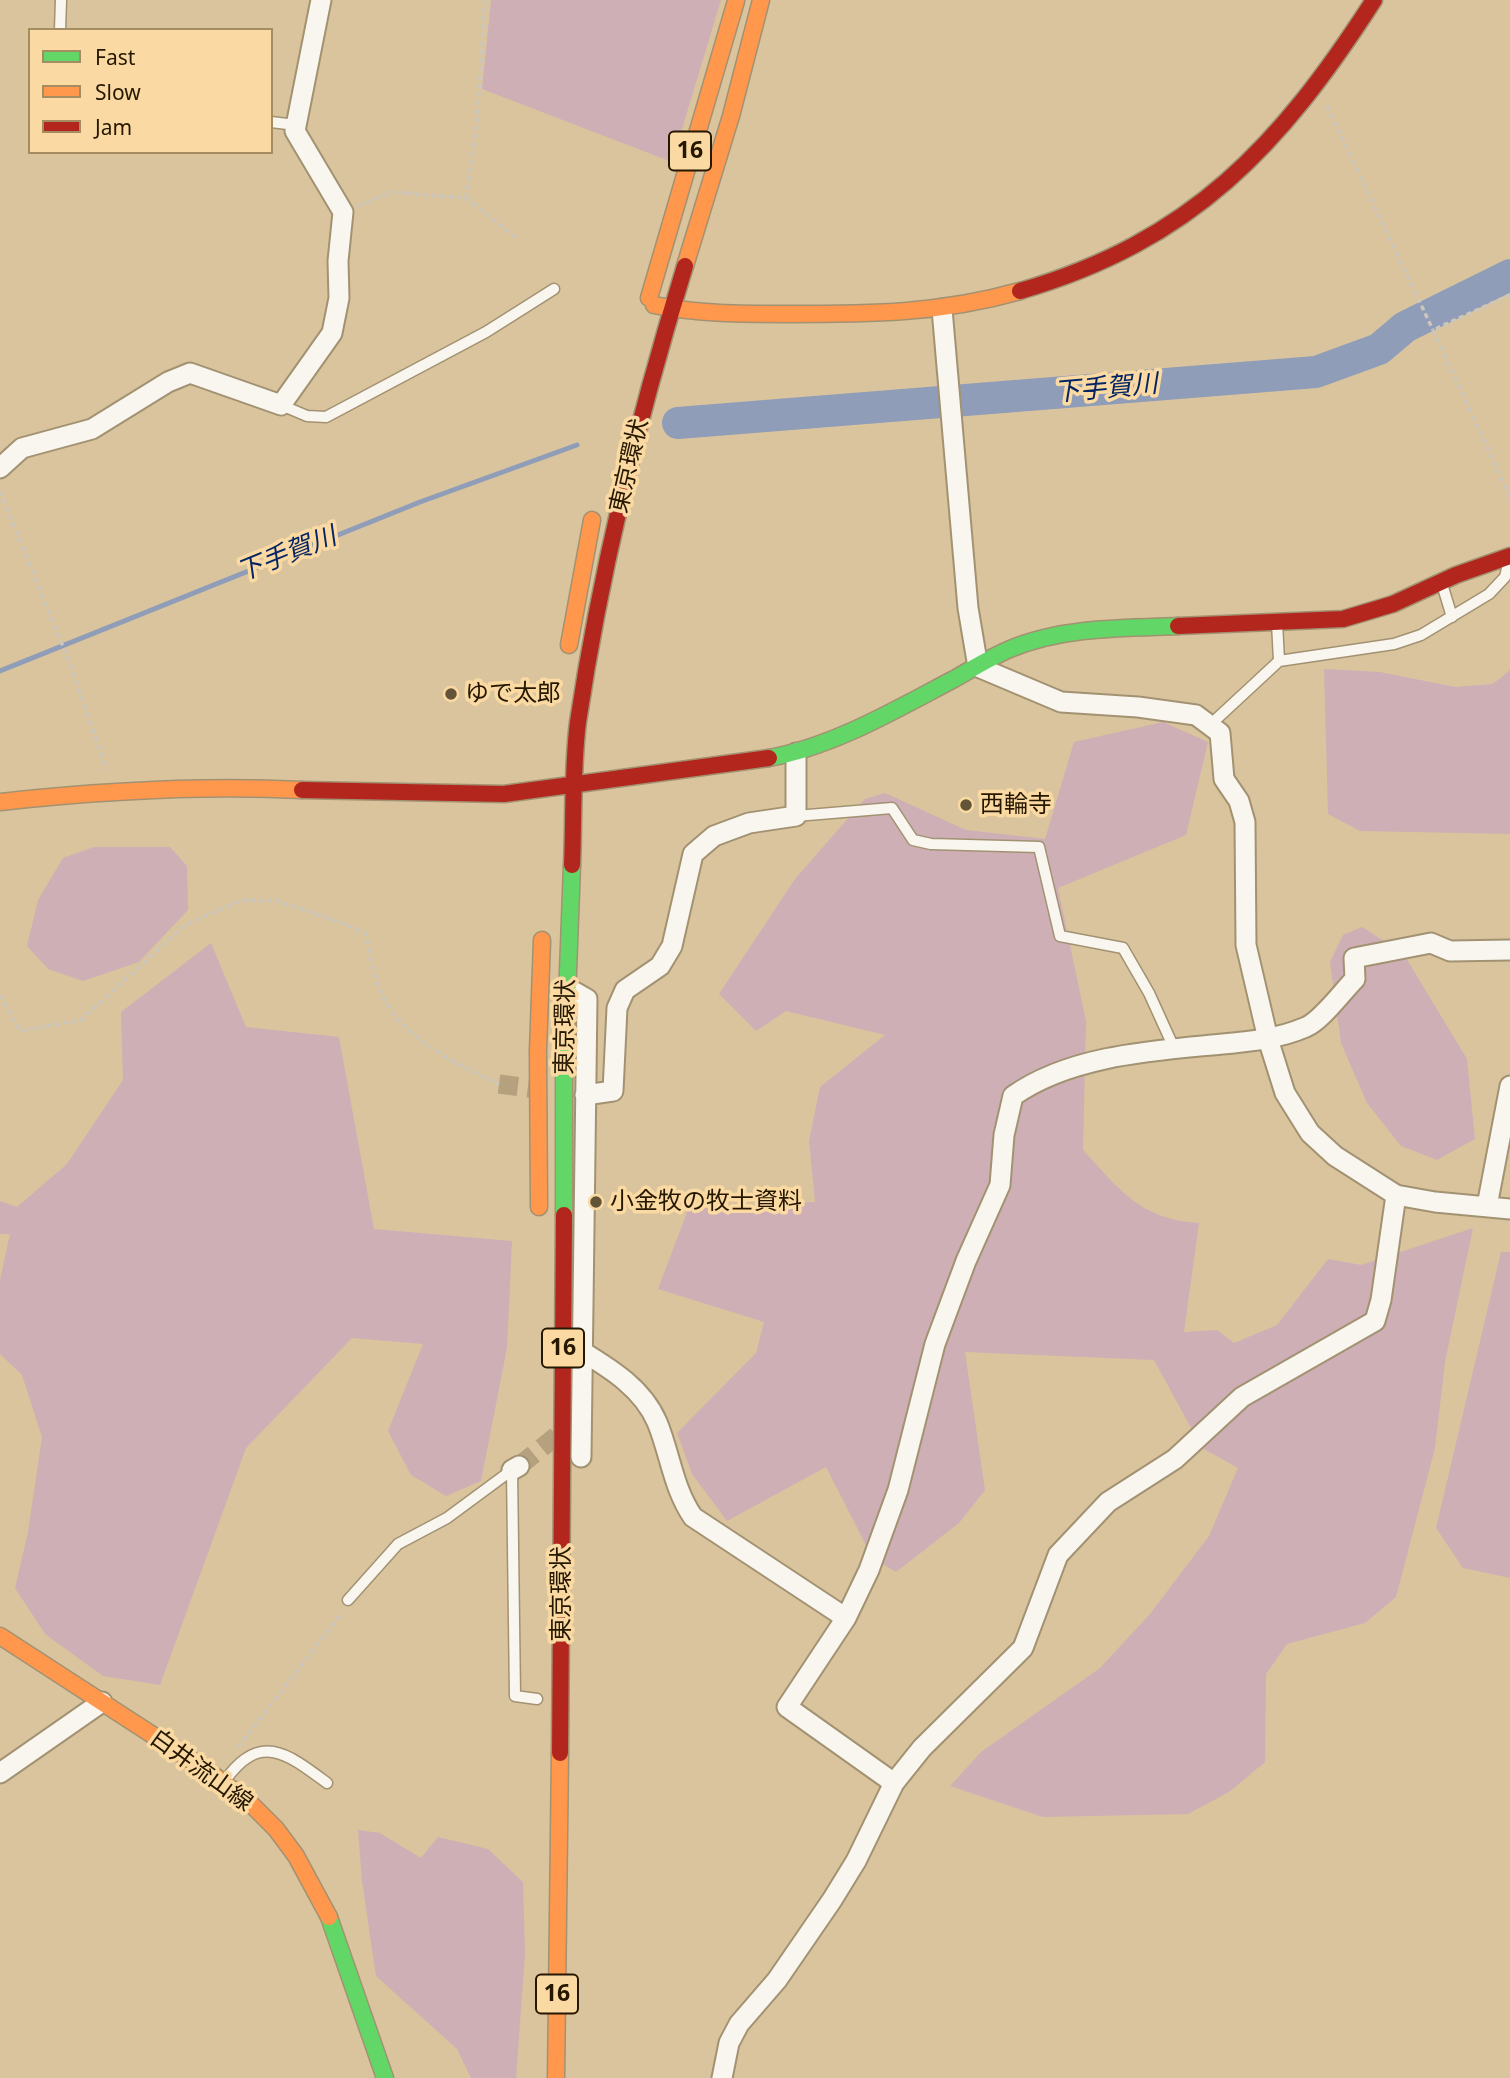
<!DOCTYPE html>
<meta charset="utf-8">
<style>
body{margin:0}
#map{position:relative;width:1510px;height:2078px;overflow:hidden;background:#dac49d;font-family:"Noto Sans",sans-serif}
canvas{display:block}
.legend{position:absolute;left:28px;top:28px;width:245px;height:126px;box-sizing:border-box;background:#fadaa2;border:2px solid #a58c61;margin:0;padding:9px 12px;list-style:none;font-size:21px;color:#251700}
.legend li{display:flex;align-items:center;gap:14px;height:35px}
.legend b{width:35px;border:2px solid #a58c61}
</style>
<div id="map">
<canvas width="1510" height="2078"></canvas>
<ul class="legend">
<li><b style="height:9px;background:#63d668"></b>Fast</li>
<li><b style="height:9px;background:#ff974d"></b>Slow</li>
<li><b style="height:9px;background:#b3261e"></b>Jam</li>
</ul>
</div>
<script>
const ctx = document.querySelector('canvas').getContext('2d');
ctx.lineJoin = 'round';
function paint(path, color) { ctx.fillStyle = color; ctx.fill(path, 'evenodd'); }
function trace(path, color, width, dash) { ctx.strokeStyle = color; ctx.lineWidth = width; ctx.lineCap = dash ? 'butt' : 'round'; ctx.setLineDash(dash || []); ctx.stroke(path); }
function label(font, color, halo, rows, align = 'center') {
  ctx.font = font + ' "Noto Sans","Noto Sans JP",sans-serif'; ctx.lineWidth = 7; ctx.setLineDash([]); ctx.textBaseline = 'middle'; ctx.strokeStyle = halo; ctx.fillStyle = color; for (const [text, x, y, turn = 0] of rows) {
    ctx.save(); ctx.translate(x, y); ctx.rotate((+turn || 0) * Math.PI / 180); ctx.textAlign = isNaN(turn) ? turn : align; if (halo) ctx.strokeText(text, 0, 0); ctx.fillText(text, 0, 0); ctx.restore();
  }
}
paint(new Path2D(`
 M491,0H721L672,162L482,89Z
 M1324,669L1380,672L1455,687L1493,684L1510,670V834L1360,831L1328,814Z
 M1163,722L1208,742L1186,835L1058,888L1086,1021L1083,1150C1121,1191 1140,1219 1199,1223L1184,1332L1217,1330L1234,1343L1277,1325L1328,1259L1361,1265L1473,1228L1445,1362L1435,1448L1396,1597L1365,1623L1287,1644L1266,1674L1265,1762L1229,1792L1188,1814L1043,1817L950,1786L981,1752L1100,1668L1150,1614L1209,1536L1238,1468L1202,1448L1154,1360L965,1352L985,1490L959,1523L896,1572L872,1557L826,1467L727,1521L692,1474L677,1433L756,1353L764,1322L658,1289L689,1207L815,1202L809,1141L820,1087L885,1035L786,1011L756,1031L719,994L795,879L865,799L885,793L966,830L1045,839L1074,742Z
 M94,847H170L187,866L188,910L139,962L83,981L48,969L27,946L38,900L63,858Z
 M1362,927L1403,953L1467,1059L1475,1139L1437,1160L1401,1146L1367,1103L1341,1043L1330,962L1343,935Z
 M211,943L246,1027L339,1037L374,1229L512,1241L507,1348L481,1481L446,1496L411,1475L388,1431L423,1344L352,1338L246,1448L160,1685L103,1676L45,1634L15,1588L28,1532L42,1437L22,1375L0,1354V1280L10,1234H0V1201L17,1207L67,1164L123,1080L121,1012Z
 M1501,1252H1510V1578L1463,1568L1436,1528Z
 M358,1830L380,1833L421,1858L438,1837L488,1849L523,1882L525,1953L516,2078H471L457,2049L376,1976L362,1881Z`), '#ceafb6');
trace(new Path2D(`
 M0,671L420,502L577,445`), '#8f9db8', 5);
trace(new Path2D(`
 M678,423L1316,372L1379,349L1405,327L1510,275`), '#8f9db8', 32);
trace(new Path2D(`
 M499,1084L545,1090
 M519,1466L565,1429`), '#b6a17e', 19, [19, 10]);
const lane = new Path2D(`
 M60,30L61,0
 M271,122L296,125
 M281,405L307,416L326,417L486,332L554,289
 M1442,584L1452,617
 M1277,623L1279,661
 M1210,725L1279,661L1394,644L1421,635L1489,594L1505,577L1509,560
 M796,816L892,808L913,840L931,844L1039,847L1060,936L1123,948L1149,993L1174,1048
 M348,1600L398,1544L447,1518L512,1470L515,1696L537,1699
 M224,1782C259,1731 287,1753 327,1783`);
const street = new Path2D(`
 M942,309L968,608L978,667L1061,702L1138,707L1196,715L1220,733L1224,779L1239,801L1245,822L1246,945L1268,1039L1285,1093L1310,1133L1335,1156L1396,1195L1435,1202L1510,1209
 M0,468L22,448L92,429L168,382L190,373L281,405L332,333L339,298L338,261L343,212L295,131L321,0
 M566,987L587,999L581,1457
 M585,1095L613,1091L617,1008L625,990L660,966L672,946L693,854L714,836L749,823L796,816V753
 M1487,1206L1510,1086
 M583,1352C611,1369 643,1389 657,1422C670,1453 673,1488 693,1517L846,1618
 M512,1470L519,1466
 M0,1773L102,1702
 M894,1783L787,1707L846,1618L869,1570L898,1490L935,1344L966,1261L1000,1185L1004,1135L1013,1096C1068,1057 1147,1051 1212,1045C1244,1042 1276,1040 1306,1027C1321,1021 1343,991 1355,979L1354,958L1431,943L1450,951L1510,950
 M722,2078L729,2043L739,2024L777,1980L832,1900L856,1861L894,1783L922,1748L1023,1648L1058,1555L1108,1502L1175,1459L1242,1397L1375,1321L1381,1300L1396,1195`);
const fast = new Path2D(`
 M769,758C834,746 895,710 954,679C972,669 991,657 1010,649C1062,627 1123,628 1178,626
 M564,1215V1078L572,865
 M329,1917L385,2078`);
const slow = new Path2D(`
 M685,266L731,116L761,0
 M649,298L736,1
 M654,305C698,314 742,314 787,314C869,314 939,314 1020,291
 M569,645L592,520
 M0,802C101,791 200,785 302,790
 M539,1207L538,1051L542,940
 M0,1636L211,1773L253,1806L276,1829L296,1856L329,1917
 M556,2078L560,1753`);
const jam = new Path2D(`
 M1020,291C1192,241 1280,146 1374,0
 M1178,626L1343,619L1393,604L1456,575L1510,556
 M302,790L504,794L769,758
 M572,865C574,818 572,768 578,722C601,568 639,415 685,266
 M560,1753L564,1215`);
trace(lane, '#a29272', 13);
trace(street, '#a29272', 23);
trace(fast, '#a29272', 19);
trace(slow, '#a29272', 19);
trace(jam, '#a29272', 19);
trace(new Path2D(`
 M1327,106L1433,330
 M466,198L477,123L485,0
 M358,206L391,192L466,198L519,240
 M1510,295L1433,330L1510,497
 M0,491L68,659L107,770
 M0,995L20,1031L81,1020L185,925L242,900L277,901L340,922L366,934C369,950 372,967 377,982C394,1035 452,1062 499,1084
 M238,1747L343,1612`), '#cdc7bb', 3.5, [5, 3.5]);
trace(lane, '#f9f6f0', 10);
trace(street, '#f9f6f0', 19);
trace(fast, '#63d668', 16);
trace(slow, '#ff974d', 16);
trace(jam, '#b3261e', 16);
for (const [x, y, r, color] of [
 [451,694,7,"#645437"],
 [966,805,7,"#645437"],
 [596,1202,7,"#645437"]
]) { const dot = new Path2D(); dot.arc(x, y, r, 0, 2 * Math.PI); ctx.fillStyle = color; ctx.fill(dot); trace(dot, '#fadaa2', 2.5); }
for (const [x, y, w] of [
 [690,151,42],
 [563,1348,42],
 [557,1994,42]
]) { const box = new Path2D(); box.roundRect(x - w / 2, y - 19.5, w, 39, 5); ctx.fillStyle = '#fadaa2'; ctx.fill(box); trace(box, '#251700', 2); }
label('bold 23px', '#251700', null, [
 ["16",690,151],
 ["16",563,1348],
 ["16",557,1994]
]);
label('24px', '#251700', '#fadaa2', [
 ["東京環状",630,466,-77],
 ["東京環状",566,1027,-89],
 ["東京環状",562,1594,-90],
 ["白井流山線",201,1771,36]
]);
label('24px', '#251700', '#fadaa2', [
 ["ゆで太郎",465,694],
 ["西輪寺",980,805],
 ["小金牧の牧士資料",610,1202]
], 'left');
label('italic 26px', '#042464', '#fadaa2', [
 ["下手賀川",1106,389,-5],
 ["下手賀川",287,555,-22]
]);
</script>
